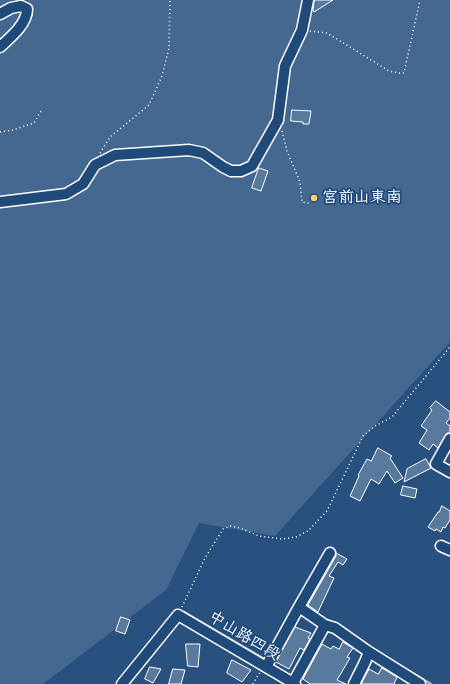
<!DOCTYPE html>
<meta charset="utf-8">
<style>
body{margin:0}
canvas{display:block;background:#28517f}
</style>
<canvas width="450" height="684"></canvas>
<script>
const ctx = document.querySelector('canvas').getContext('2d');
ctx.lineJoin = 'round';
function paint(path, color) { ctx.fillStyle = color; ctx.fill(path, 'evenodd'); }
function trace(path, color, width, dash) { ctx.strokeStyle = color; ctx.lineWidth = width; ctx.lineCap = dash ? 'butt' : 'round'; ctx.setLineDash(dash || []); ctx.stroke(path); }
function label(font, color, halo, rows, align = 'center') {
  ctx.font = font + ' Caveat,"LXGW WenKai TC",sans-serif'; ctx.lineWidth = 3.5; ctx.setLineDash([]); ctx.textBaseline = 'middle'; ctx.strokeStyle = halo; ctx.fillStyle = color; for (const [text, x, y, turn = 0] of rows) {
    ctx.save(); ctx.translate(x, y); ctx.rotate((+turn || 0) * Math.PI / 180); ctx.textAlign = isNaN(turn) ? turn : align; if (halo) ctx.strokeText(text, 0, 0); ctx.fillText(text, 0, 0); ctx.restore();
  }
}
paint(new Path2D(`
 M0,0H450V342L275,536L199,523L166,590L43,684H0Z`), '#446890');
trace(new Path2D(`
 M184,612L266,660
 M387,658L431,684`), '#aabbcd', 2.5);
const building = new Path2D(`
 M316,0H333L314,12L313,10L314,1Z
 M292,110L311,111L309,124H303V122L291,121Z
 M259,168L268,171L261,191L252,188Z
 M436,401L450,412V418L446,423L450,426V433H447L445,436L438,448L433,444L429,450L419,443L427,430L421,426L432,410L430,408Z
 M378,448L392,456L390,458L403,478L395,483L387,471L379,484L371,479L360,501L350,496L359,476L358,475L367,459L371,461Z
 M426,459L431,468L404,482L407,469Z
 M403,486L417,489L415,498L401,495Z
 M442,506L450,511V520L445,528L443,527L441,532L436,529L435,531L428,527L438,512H439Z
 M336,553L347,559L343,565L338,562L329,576L334,578L318,612L308,605L336,556Z
 M121,617L130,620L125,634L116,631Z
 M295,627L311,633L308,638L310,639L304,650L300,648L289,669L276,662Z
 M343,642L353,648L347,657L350,658L337,680L346,684H310L303,679L322,644L331,649L333,646L339,649Z
 M186,644H200L198,667L188,666Z
 M232,660L251,670L242,682L227,673Z
 M150,667L161,669L153,683L145,679Z
 M382,668L397,677L394,684H361L369,669L378,674Z
 M173,669L185,670L181,684H169Z`);
paint(building, '#5a7a9d');
trace(building, '#fff', 1);
const minor = new Path2D(`
 M0,14L11,8L21,6L27,9C27,24 11,37 0,47
 M0,202L66,194L83,184L95,165L115,155L189,150L203,153L223,167L231,171H241L252,166L278,120L285,66L302,30L308,0
 M450,439L436,464L450,472
 M441,546L450,550
 M299,607L325,625L335,628L369,652L420,684
 M266,667L299,607L330,553
 M293,683L325,625
 M122,684L178,615L295,684
 M354,684L365,662L369,652`);
trace(minor, '#fff', 13);
trace(new Path2D(`
 M310,31L327,33L389,71L398,73H404L420,0
 M282,131L287,151L300,182L302,202L308,203L314,198
 M0,132L13,130L34,123L41,111
 M100,153L110,137L149,105L162,76L169,48L170,0
 M182,607L205,558L223,529L230,526L240,528L259,536L282,539L296,537L308,531L327,511L363,436L375,426L392,417L450,347
 M253,684L260,672`), '#fff', 1.5, [1, 3]);
trace(minor, '#1f4a7a', 10);
for (const [x, y, r, color] of [
 [314,198,4,"#ffd166"]
]) { const dot = new Path2D(); dot.arc(x, y, r, 0, 2 * Math.PI); ctx.fillStyle = color; ctx.fill(dot); trace(dot, '#1f4a7a', 1.5); }
label('16px', '#fff', '#1f4a7a', [
 ["宮前山東南",322,198]
], 'left');
label('16px', '#fff', '#1f4a7a', [
 ["中山路四段",244,636,31]
]);
</script>
